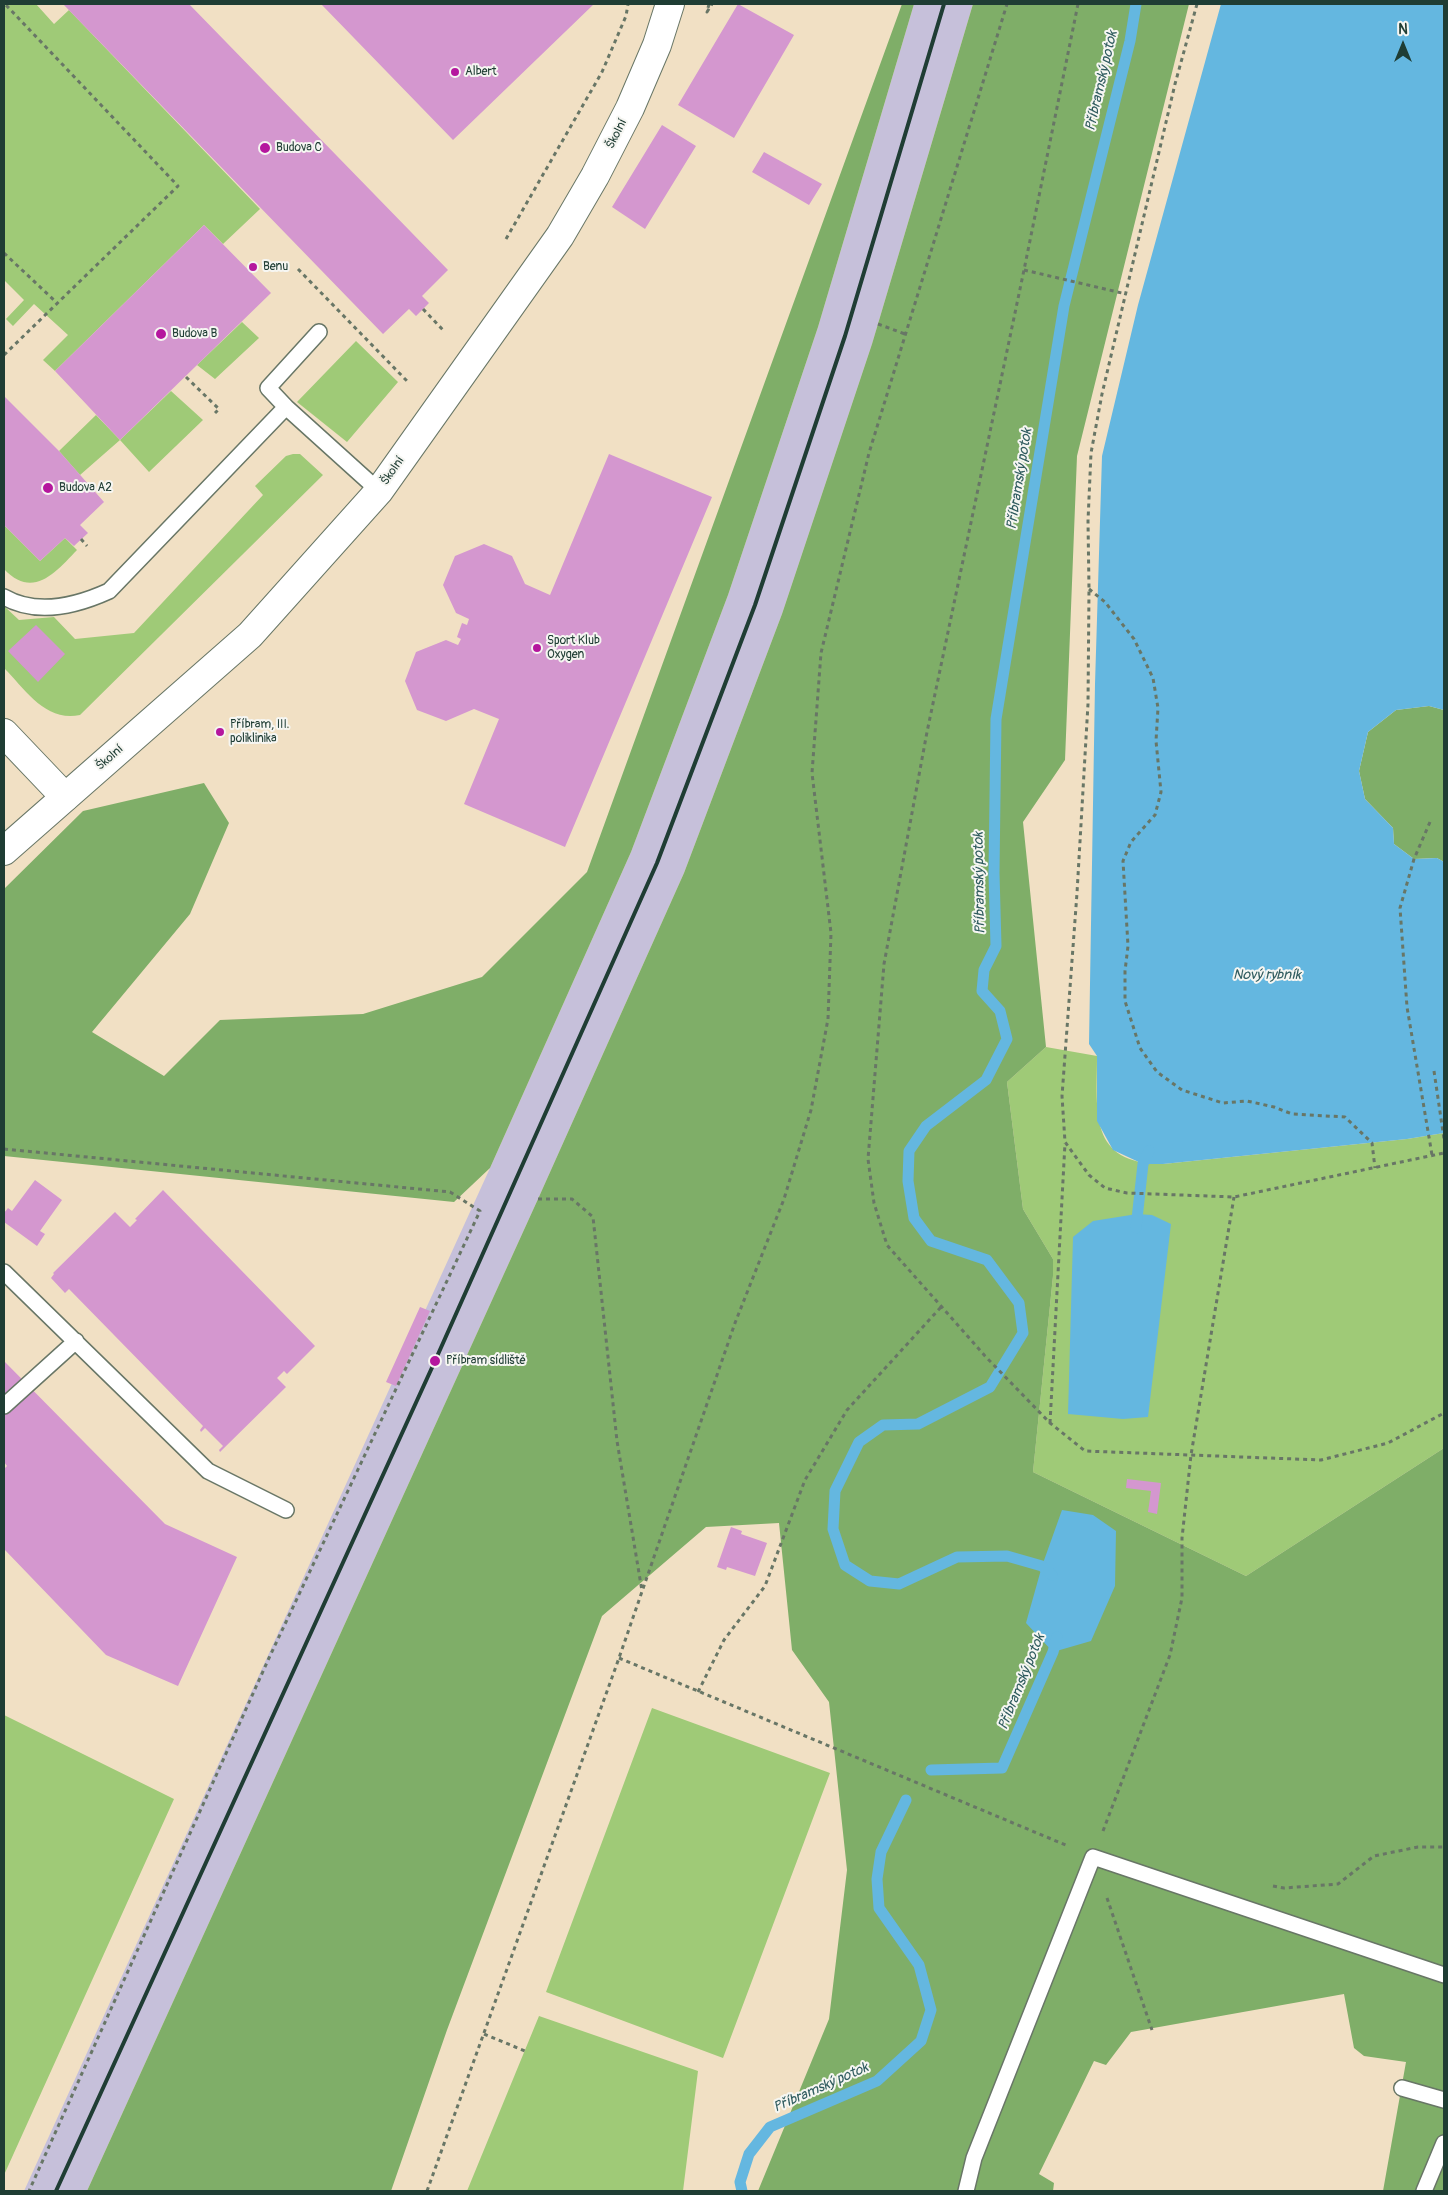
<!DOCTYPE html>
<meta charset="utf-8">
<style>
body{margin:0}
#map{position:relative;width:1448px;height:2195px;overflow:hidden;background:#f1e0c4;font-family:Pangolin,sans-serif}
canvas{display:block}
.frame{position:absolute;inset:0;border:5px solid #1f3d34;pointer-events:none}
.north{position:absolute;left:1378px;top:20px;width:50px;height:50px;-webkit-text-stroke:4px #f6f6f2;paint-order:stroke;rotate:0deg;font-size:14px;font-weight:700;line-height:20px;text-align:center;color:#1f3d34}
.north::after{content:'';display:block;margin:auto;width:18px;height:22px;background:#1f3d34;clip-path:polygon(50% 0,100% 100%,50% 72%,0 100%)}
</style>
<div id="map">
<canvas width="1448" height="2195"></canvas>
<div class="frame"></div>
<div class="north">N</div>
</div>
<script>
const ctx = document.querySelector('canvas').getContext('2d');
ctx.lineJoin = 'round';
function paint(path, color) { ctx.fillStyle = color; ctx.fill(path, 'evenodd'); }
function trace(path, color, width, dash) { ctx.strokeStyle = color; ctx.lineWidth = width; ctx.lineCap = dash ? 'butt' : 'round'; ctx.setLineDash(dash || []); ctx.stroke(path); }
function label(font, color, halo, rows, align = 'center') {
  ctx.font = font + ' Pangolin,sans-serif'; ctx.lineWidth = 4; ctx.setLineDash([]); ctx.textBaseline = 'middle'; ctx.strokeStyle = halo; ctx.fillStyle = color; for (const [text, x, y, turn = 0] of rows) {
    ctx.save(); ctx.translate(x, y); ctx.rotate((+turn || 0) * Math.PI / 180); ctx.textAlign = isNaN(turn) ? turn : align; if (halo) ctx.strokeText(text, 0, 0); ctx.fillText(text, 0, 0); ctx.restore();
  }
}
paint(new Path2D(`
 M914,4H973L872,344L782,614L684,873L538,1199L87,2191H24L490,1168L631,852L728,595L818,327Z`), '#c6c0da');
paint(new Path2D(`
 M4,4H36L54,24L69,10L260,209L223,244L204,225L55,371L43,360L68,335L34,304L13,326L6,319L24,300L4,280Z
 M242,322L259,338L215,379L197,365Z
 M356,341L398,382L347,442L297,402Z
 M171,391L203,420L149,472L120,440L80,475L59,451L96,415L120,440Z
 M293,454H300L323,475L80,715C45,722 26,690 4,668V606L19,620L54,617L75,639L134,633L263,495L255,486L286,456Z
 M4,525L40,561L65,538L77,550C56,572 33,600 4,569Z
 M1046,1047L1097,1056C1097,1112 1088,1164 1163,1164L1407,1139L1444,1133V1448L1246,1576L1033,1472L1053,1276V1259L1023,1209L1007,1082Z
 M652,1708L830,1773L723,2058L546,1992Z
 M4,1715L174,1799L4,2175Z
 M539,2016L698,2071L683,2191H467Z`), '#9fca77');
paint(new Path2D(`
 M902,4H914L818,327L728,595L631,852L490,1168L454,1202L4,1156V889L83,811L204,783L229,823L190,914L92,1032L164,1076L220,1020L363,1014L482,977L587,872Z
 M973,4H1189L1077,456L1065,760L1023,822L1046,1047L1007,1082L1023,1209L1053,1259V1276L1033,1472L1246,1576L1444,1448V2191H1383L1406,2062L1364,2056L1354,2048L1344,1994L1131,2032L1106,2065L1094,2061L1039,2174L1054,2183L1053,2191H758L829,2019L847,1870L829,1702L792,1650L779,1523L706,1527L602,1616L447,2030L391,2191H87L538,1199L684,873L782,614L872,344Z
 M1429,706L1444,710V862L1437,858L1414,859L1394,844L1393,828L1365,799L1359,771L1368,732L1396,710Z`), '#7fae68');
paint(new Path2D(`
 M1221,4H1444V710L1429,706L1396,710L1368,732L1359,771L1365,799L1393,828L1394,844L1414,859L1437,858L1444,862V1133L1407,1139L1163,1164H1143L1113,1150L1097,1121V1056L1089,1044L1095,684L1102,456L1138,305Z
 M1137,1214L1152,1215L1171,1224L1148,1417L1123,1419L1068,1414L1073,1237L1093,1221Z
 M1062,1510L1093,1515L1116,1531L1115,1586L1091,1641L1053,1652L1026,1623L1042,1566Z`), '#64b7e0');
trace(new Path2D(`
 M1136,1228L1143,1164L1149,1151
 M1052,1575L1042,1566L1007,1556L957,1557L899,1584L870,1581L845,1565L833,1529L835,1491L859,1442L883,1425L918,1424L990,1387L1023,1333L1019,1303L987,1260L931,1241L914,1218L908,1181L909,1151L926,1126L986,1080L1007,1039L1000,1011L982,991L984,970L996,946L994,873L996,719L1064,306L1130,41L1136,4
 M931,1770L1002,1768L1053,1652L1057,1637
 M742,2191L740,2182L749,2154L770,2127L877,2081L921,2041L931,2010L919,1965L879,1908L877,1879L881,1852L906,1800`), '#64b7e0', 11);
paint(new Path2D(`
 M63,4H189L448,270L422,296L429,303L416,316L409,309L383,334Z
 M321,4H594L453,140Z
 M738,4L794,35L734,138L678,105Z
 M662,125L696,146L645,229L612,207Z
 M764,152L822,184L809,205L752,172Z
 M204,225L271,293L120,440L55,371Z
 M4,396L59,451L104,502L80,525L88,533L74,546L65,538L40,561L4,525Z
 M609,454L712,497L565,847L464,804L499,719L474,709L446,721L417,710L405,681L416,652L446,640L458,645L461,639L457,637L462,623L467,625L469,619L456,613L443,585L455,556L484,544L512,556L525,584L550,595Z
 M36,625L65,654L38,682L8,651Z
 M35,1180L62,1200L40,1231L45,1234L37,1246L4,1222V1213L8,1208L12,1211Z
 M163,1190L315,1346L287,1374L284,1371L277,1378L286,1387L220,1452L219,1450L223,1446L205,1428L201,1432L200,1430L203,1426L69,1289L65,1293L51,1278L54,1274L53,1273L115,1212L130,1227L137,1220L135,1219Z
 M420,1307L430,1311L396,1386L386,1382Z
 M4,1361L165,1524L237,1557L178,1686L106,1655L4,1549V1469L7,1466L4,1462Z
 M1127,1479L1161,1483L1157,1514L1148,1512L1151,1491L1126,1488Z
 M731,1527L742,1531L741,1534L767,1543L755,1576L727,1567L726,1570L717,1567Z`), '#d497cf');
const service = new Path2D(`
 M286,407L379,491
 M4,597C37,616 76,606 109,591L286,407L268,388L319,332
 M4,1272L208,1471L286,1510
 M4,1406L76,1341
 M1402,2088L1444,2100
 M966,2191L974,2158L1093,1857L1444,1975
 M1424,2191L1444,2143`);
const minor = new Path2D(`
 M4,733L65,797`);
const tertiary = new Path2D(`
 M4,851L250,635L379,491L560,236L595,176L630,108L657,45L670,4`);
trace(service, '#687666', 18);
trace(minor, '#687666', 30);
trace(tertiary, '#687666', 30);
trace(new Path2D(`
 M709,4L707,12L712,4
 M1078,4L1024,270L927,732L884,964L868,1159L874,1203L887,1245L985,1356L1050,1423L1085,1451L1321,1460L1388,1443L1444,1413
 M1197,4L1175,84L1102,394L1091,453L1088,521L1089,589L1088,704L1077,893L1062,1096L1065,1142L1089,1175L1105,1188L1127,1193L1234,1197L1444,1153
 M506,239L602,72L626,16L628,4
 M4,253L57,303
 M298,269L407,381
 M1024,270L1126,294
 M423,309L443,330
 M878,324L905,334
 M4,355L178,186L5,4
 M186,377L219,409L215,413
 M81,539L87,546
 M1089,589L1105,602L1134,639L1153,678L1158,708L1156,741L1161,792L1155,815L1131,842L1123,861L1128,946L1125,971V1001L1140,1048L1157,1072L1182,1090L1223,1103L1247,1101L1274,1107L1292,1114L1345,1117L1372,1143L1375,1168
 M1430,822L1414,859L1400,908L1407,1007L1432,1155
 M1434,1071L1444,1139
 M4,1149L450,1192L480,1211L269,1658L29,2191
 M538,1199H572L593,1217L617,1441L642,1591
 M1050,1423L1065,1143
 M619,1658L1068,1846
 M698,1692L724,1640L765,1586L805,1480L847,1410L941,1307
 M1103,1831L1170,1655L1182,1598V1538L1191,1455L1234,1197
 M1273,1886L1284,1888L1338,1884L1374,1856L1418,1847H1444
 M1107,1898L1152,2030
 M484,2034L525,2051
 M427,2191L619,1658L735,1323L784,1199L811,1110L828,1019L831,933L812,773L821,653L869,453L1007,4`), '#687666', 3, [4, 4]);
trace(service, '#fff', 15);
trace(minor, '#fff', 28);
trace(tertiary, '#fff', 28);
trace(new Path2D(`
 M56,2191L435,1361L657,863L755,605L845,336L944,4`), '#1f3d34', 4);
for (const [x, y, r, color] of [
 [455,72,5,"#b5179e"],
 [265,148,6,"#b5179e"],
 [253,267,5,"#b5179e"],
 [161,334,6,"#b5179e"],
 [48,488,6,"#b5179e"],
 [537,648,5,"#b5179e"],
 [220,732,5,"#b5179e"],
 [435,1361,6,"#b5179e"]
]) { const dot = new Path2D(); dot.arc(x, y, r, 0, 2 * Math.PI); ctx.fillStyle = color; ctx.fill(dot); trace(dot, '#f6f6f2', 2); }
label('12px', '#1f3d34', '#f6f6f2', [
 ["Albert",465,72],
 ["Budova C",276,148],
 ["Benu",263,267],
 ["Budova B",172,334],
 ["Budova A2",59,488],
 ["Sport Klub",547,641],
 ["Oxygen",547,655],
 ["Příbram, III.",230,725],
 ["poliklinika",230,739],
 ["Příbram sídliště",446,1361]
], 'left');
label('12px', '#1f3d34', '#f6f6f2', [
 ["Školní",617,134,-63],
 ["Školní",393,471,-55],
 ["Školní",110,758,-41]
]);
label('italic 14px', '#305c5f', '#f6f6f2', [
 ["Příbramský potok",1102,81,-77],
 ["Příbramský potok",1020,479,-81],
 ["Příbramský potok",980,883,-91],
 ["Nový rybník",1267,975],
 ["Příbramský potok",1022,1682,-68],
 ["Příbramský potok",821,2088,-24]
]);
</script>
